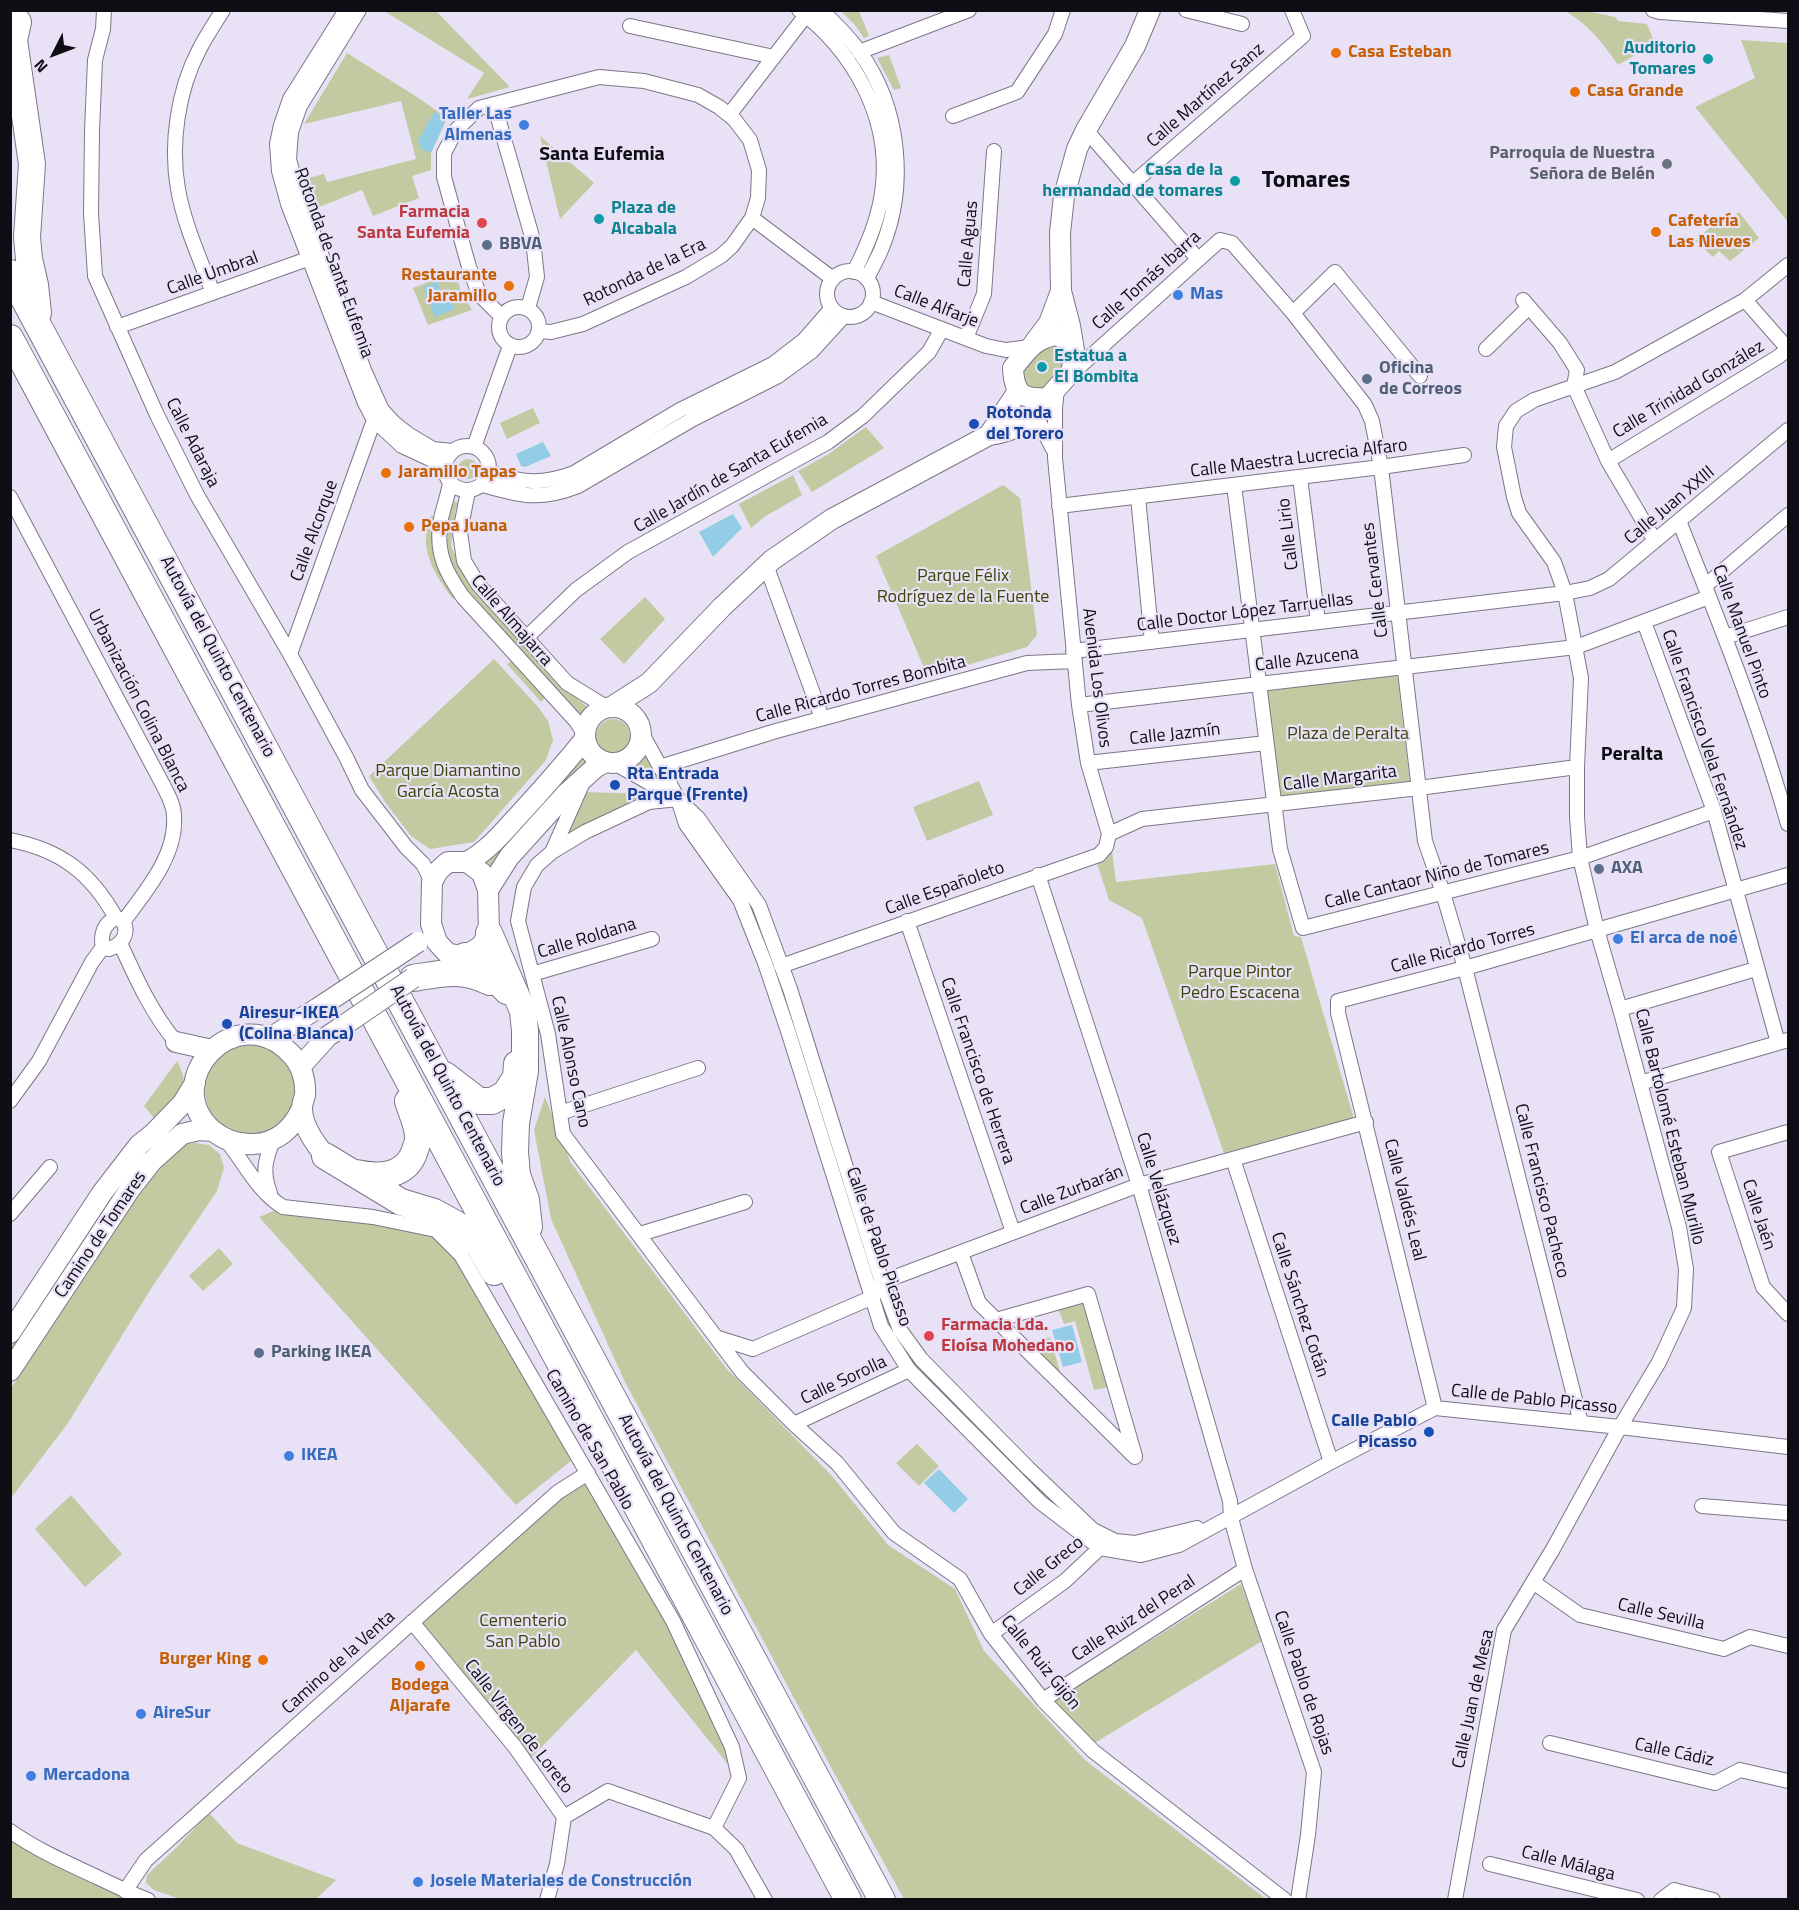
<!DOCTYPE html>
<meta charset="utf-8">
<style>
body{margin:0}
#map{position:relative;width:1799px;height:1910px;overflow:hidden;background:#e9e2f7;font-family:"Titillium Web",sans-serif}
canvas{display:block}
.frame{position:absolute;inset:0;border:12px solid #100e15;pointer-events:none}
.north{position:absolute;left:24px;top:24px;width:60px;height:60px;-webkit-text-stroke:4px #e9e2f7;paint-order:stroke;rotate:228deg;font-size:16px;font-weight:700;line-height:24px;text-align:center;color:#100e15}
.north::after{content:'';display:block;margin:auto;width:21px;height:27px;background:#100e15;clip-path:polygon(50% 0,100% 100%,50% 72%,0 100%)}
</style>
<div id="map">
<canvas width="1799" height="1910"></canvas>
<div class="frame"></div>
<div class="north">N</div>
</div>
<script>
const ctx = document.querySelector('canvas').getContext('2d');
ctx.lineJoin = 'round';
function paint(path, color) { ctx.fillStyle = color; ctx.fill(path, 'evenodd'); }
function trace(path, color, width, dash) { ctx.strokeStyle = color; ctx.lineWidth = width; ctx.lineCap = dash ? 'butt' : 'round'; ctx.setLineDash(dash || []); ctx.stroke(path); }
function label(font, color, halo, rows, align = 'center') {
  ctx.font = font + ' "Titillium Web",sans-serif'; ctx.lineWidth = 4.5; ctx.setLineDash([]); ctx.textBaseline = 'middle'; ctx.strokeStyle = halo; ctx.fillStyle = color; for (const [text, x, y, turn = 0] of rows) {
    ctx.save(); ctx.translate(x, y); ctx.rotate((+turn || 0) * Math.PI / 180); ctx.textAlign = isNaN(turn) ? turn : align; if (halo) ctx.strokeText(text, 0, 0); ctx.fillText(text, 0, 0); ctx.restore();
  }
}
paint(new Path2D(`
 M384,11H436L510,87L467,99L484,73Z
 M841,11H859L869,36L864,38L855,25Z
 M1565,11C1585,10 1596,13 1615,17L1618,21L1647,24L1655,44L1618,65C1604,44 1587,23 1565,11Z
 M1741,40L1788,43V222L1695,107L1755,78Z
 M347,53L417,97L447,118L431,153V170L412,176L419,198L373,216L362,190L319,207L309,178L324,174L327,182L416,159L401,101L304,124Z
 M889,55L901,88L894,90L877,58Z
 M540,136L594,183L560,219Z
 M1728,211L1733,217L1739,212L1759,238L1730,261L1719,251L1713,257L1695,241Z
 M455,272L461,291L472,310L428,325L413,288Z
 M1057,343L1063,348L1067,357C1062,372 1052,381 1040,391C1015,388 1020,372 1033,358C1038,353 1042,347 1048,345C1051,344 1054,344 1057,343Z
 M533,408L540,423L507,439L500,423Z
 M866,427L884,448L812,492L798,471L827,455Z
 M458 469a10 10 0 1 1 20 0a10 10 0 1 1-20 0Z
 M793,475L802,495L764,517L751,528L739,504Z
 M1003,485L1020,498L1037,635L1027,647L928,677L876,556Z
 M454,501L458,503L455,512L451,546L466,579L568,691L591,710L579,726L563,696L461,583L446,551V522Z
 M431,516L435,518C427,551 436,570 455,597L453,599C441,583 428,565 426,544C425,535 429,524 431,516Z
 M645,597L665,619L624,664L600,639Z
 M494,659L539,708L548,721L553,740L546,760L474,842L430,849L411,836L385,802L369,776Z
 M512,661L546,697L541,702L507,664Z
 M1397,673L1410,783L1279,799L1264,688Z
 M596 736a17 17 0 1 1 34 0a17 17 0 1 1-34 0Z
 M645,752L663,778L662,784L632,768L638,763Z
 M581,754L590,763L492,872L480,860Z
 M979,781L993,815L927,841L913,807Z
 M584,792L647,794L562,842Z
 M690,818L752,907L784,988L873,1273L871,1272L780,990Z
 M1112,851L1116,882L1275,864L1294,936L1301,937L1354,1119L1224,1153L1142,918L1109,900L1097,863Z
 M205 1090a45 45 0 1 1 90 0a45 45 0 1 1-90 0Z
 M177,1061C194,1092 178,1102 154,1118L144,1106Z
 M545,1097L571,1163L726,1368L832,1476L888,1545L955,1589L984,1651L1085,1760L1266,1899H904L833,1771L625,1382L551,1219L534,1130Z
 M195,1143L209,1145L220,1154L224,1168L217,1191L152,1287L68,1423L11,1498V1388L160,1161L181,1145Z
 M150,1144L153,1147C98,1208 55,1284 11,1353V1344L92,1218Z
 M283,1207L436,1230L461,1255L577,1456L516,1505L259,1217Z
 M219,1248L233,1264L203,1291L189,1276Z
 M1085,1300L1108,1387L1094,1390L1075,1321L1064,1324L1058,1308Z
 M886,1317H888L1071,1516L1144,1549L1069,1518L999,1451L924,1375L906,1354Z
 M1050,1337L1061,1375L1029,1343Z
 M917,1444L939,1466L919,1486L896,1463Z
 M588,1473L673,1621L739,1778L636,1650L527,1762L412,1622Z
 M71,1495L122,1554L85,1587L35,1529Z
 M1241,1584L1262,1641L1093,1744L1052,1702Z
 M209,1813L237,1843L336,1880L316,1899H180L154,1890L146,1883L147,1875L176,1848Z
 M10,1830L148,1899H11Z`), '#c1caa0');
paint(new Path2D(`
 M434,112L447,118L431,153L421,149L418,141Z
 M437,282L445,300L450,298L455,309L435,317L423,287Z
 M543,442L551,456L525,467L521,466L516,454Z
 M733,514L742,528L713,557L699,532Z
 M1072,1325L1082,1362L1063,1367L1052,1330Z
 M939,1469L968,1499L954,1513L924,1483Z`), '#92cde5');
const street = new Path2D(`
 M104,10L103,29L95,60L92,131L91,213L95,276L157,415L197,495L290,654L346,757L362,790L406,847L423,864L432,882
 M346,10L290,99L281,125L277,144L279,171L288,204L365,403L374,420L402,446L445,466
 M359,10L300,106L291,132L289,159L297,189L364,370L382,410L394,423L408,434L433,449L452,451
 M799,10C853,51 890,116 883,185C880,216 868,244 854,272
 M821,10C835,23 848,36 859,51C900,107 908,186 881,250C877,260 871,269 867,279
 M1186,10L1242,24
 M1653,10L1660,12L1788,21
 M630,26L774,57
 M859,52L969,10
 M494,104L533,240L537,277L528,308
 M729,115L810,10
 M953,116L1017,92L1055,34L1063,10
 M1086,130L1198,259
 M1132,184L1303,36L1292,10
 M752,218L833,279
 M827 294a23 23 0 1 1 46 0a23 23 0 1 1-46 0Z
 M213,293C200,259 184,224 178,189C170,144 178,90 199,50C206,36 215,23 223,10
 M1523,300L1560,343L1577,370L1574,386L1608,461L1655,541
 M1745,300L1788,349
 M871,302L986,346L1006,350L1030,347
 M499 327a20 20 0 1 1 40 0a20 20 0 1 1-40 0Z
 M1293,313L1335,272L1420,376
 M501,316L479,294L469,267L444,177V153L456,130L479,108L599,77L644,81L698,95L719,107L734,119L750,140L759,170L758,198L752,218L732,246L721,256L686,277L583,324L551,332L539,331
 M117,327L316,256
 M966,338L984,294L994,151
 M1486,349L1529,307
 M1071,372L1080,366L1220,240L1232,243L1293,313L1365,405L1372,421L1381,467L1425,841L1443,893L1465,968L1581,1423
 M1057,388L1055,409V458L1079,705L1088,763L1109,834
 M1033,407L1036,416L1053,449
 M445 468a22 22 0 1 1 44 0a22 22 0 1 1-44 0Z
 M474,447L510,346
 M1608,461L1778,357L1788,349
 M490,472C522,483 542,485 574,473L680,410L773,364L804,340L832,308
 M1300,477L1318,622
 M450,483C448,497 441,513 440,525C436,555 447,574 463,597L576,721L585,735
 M483,485C521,496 540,501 578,486L693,419L778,376L812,351L844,316
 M1234,485L1280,849L1303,928L1580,858L1714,811
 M468,491L460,532L464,561L478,584L567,683L606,707
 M10,497L163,785C168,795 174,805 174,816C177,856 145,892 123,922
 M1138,497L1152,642
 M1059,506L1381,467L1464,455
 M1679,521C1719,621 1759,721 1788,824
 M766,565L822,718
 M1705,586L1788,515
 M1644,622L1714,811L1778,1043
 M1725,637L1788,617
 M526,638L576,590L628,552L828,442L863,416L929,352L942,329
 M1073,651L1565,593L1590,588L1609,579L1788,430
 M290,654L374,420
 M1079,705L1576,647L1709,597
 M642,734L678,799L698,818L759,905L790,989L882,1282L900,1330L921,1359L1028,1468L1093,1530L1115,1541L1135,1543L1197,1528
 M614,763L678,799L686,824L740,900L765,963L788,1031L881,1326L909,1370L1040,1502L1100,1548L1141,1555L1179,1545L1331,1462L1435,1408L1620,1427L1788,1447
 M1088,763L1266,743
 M660,767L776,731L1027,663L1075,661
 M678,799L649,802L585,832L552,852L537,865L524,887L518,921L548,1034L563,1134L742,1372L794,1424L837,1463L894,1533L960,1579L991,1634L1043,1700L1093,1751L1285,1900
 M1109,834L1142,819L1419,788L1577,767
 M10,840C61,850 91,873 116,918
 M552,852L584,780
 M1038,875L1139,1185L1230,1501L1231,1518L1245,1569L1314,1772L1308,1835L1298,1900
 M116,918L121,919C131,931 123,945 109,949L103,947C100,935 104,923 116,918Z
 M907,921L1013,1232
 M120,943C136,978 151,1012 176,1042
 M781,966L1099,855L1106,847L1109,834
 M532,974L652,939
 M1620,1009L1756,969
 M1640,1083L1788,1040
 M10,1101L39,1061L92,962L103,947
 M560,1113L698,1068
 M1788,1132L1719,1152L1763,1287L1788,1314
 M226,1140C244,1162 258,1192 283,1207L373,1217L436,1230L461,1255L673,1621L732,1747L739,1778L714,1828
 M1233,1159L1331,1462
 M270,1193C262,1172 265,1161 273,1140
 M10,1214L50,1167
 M640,1234L745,1202
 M961,1253L979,1303L1135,1457
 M996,1320L1088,1294L1135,1456
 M718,1338L753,1349
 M753,1349L873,1297L882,1282L1139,1185L1366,1122
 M1435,1408L1338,1013V1001L1465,968L1788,875
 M794,1424L909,1370
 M1702,1506L1788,1513
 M1533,1582L1580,1615L1724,1649L1750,1637L1788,1646
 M412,1622L515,1747L564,1817L557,1864L547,1900
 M991,1634L1065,1581L1100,1548
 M1043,1700L1245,1569
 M1550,1743L1715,1783L1740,1770L1788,1781
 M564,1817L608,1791L714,1828L736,1849L765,1900
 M10,1831C37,1850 67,1863 97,1877C114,1885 130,1893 148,1900
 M1490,1864L1637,1900
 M125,1891L146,1860L558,1492L588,1473
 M1455,1900L1504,1630L1553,1549L1620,1427L1659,1362L1684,1308L1686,1269L1679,1227L1620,1009L1597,930L1580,858L1577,817V767L1581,678L1565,593L1554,562L1519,513L1514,497L1504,447L1506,426L1516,411L1534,400L1615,372L1745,300L1788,265
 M1661,1900L1674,1890L1713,1900`);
const secondary = new Path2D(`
 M1034,343L1049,323L1061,291
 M1072,344L1058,335C1035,337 1027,351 1013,368C1014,394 1022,400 1048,398L1071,372L1075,356L1070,326L1061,291L1060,233L1064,196L1077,149L1086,130L1135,46L1150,10
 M989,435L1018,391
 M613,706L649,683L722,607L772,560L832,519L989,435C1017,431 1032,421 1048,398
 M585 735a28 28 0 1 1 56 0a28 28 0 1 1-56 0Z
 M448,862H467L482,873L488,890L489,933L481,946L465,956L448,954L437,942L431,924L432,882L438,871Z
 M467,862C488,851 502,833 518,816C541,791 563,766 585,739
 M488,890L509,857L566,794L596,767L606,762
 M270,1038L318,1008
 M176,1042L212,1050
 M300,1067L328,1036L337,1030
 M302,1108C293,1128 277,1143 254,1144C238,1145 224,1140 212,1130C158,1081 236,997 290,1053C301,1063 306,1080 305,1095C304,1099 302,1104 302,1108C302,1126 315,1143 325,1156
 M10,1333L102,1193L139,1145L154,1133L183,1103L195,1083
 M10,1371L130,1189L152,1161L182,1134L199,1130L213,1131`);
const highway = new Path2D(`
 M18,22L14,40L32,164L27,237L29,259L35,285L38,313
 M10,273L882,1900
 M10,338L848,1900
 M489,933L523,1011L525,1031V1071L516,1123L515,1152L517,1175L526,1200L529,1227
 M465,956L483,966L507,991
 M413,978C442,973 462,968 490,982
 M445,1075L479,1101H492L505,1094L516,1077L517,1064
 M325,1156L401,1202L434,1212L456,1224L479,1246L494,1272
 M356,1173C379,1178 407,1177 415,1150C416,1146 419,1141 418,1137C418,1125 411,1112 408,1101`);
trace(street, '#7d7689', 16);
trace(secondary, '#7d7689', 22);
trace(highway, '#7d7689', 28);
trace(street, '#fff', 14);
trace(secondary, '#fff', 20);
trace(highway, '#fff', 26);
const secondaryBridge = new Path2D(`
 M318,1008L418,942
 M337,1030L413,978`);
trace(secondaryBridge, '#7d7689', 22, []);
trace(secondaryBridge, '#fff', 20);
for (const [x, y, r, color] of [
 [1336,53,6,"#e8710a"],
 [1708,59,6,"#0f9aa8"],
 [1575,92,6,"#e8710a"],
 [524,125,6,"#3f7fe0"],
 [1667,164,6,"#6b7280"],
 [1235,181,6,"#0f9aa8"],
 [599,219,6,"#0f9aa8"],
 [482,223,6,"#e0444e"],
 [1656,232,6,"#e8710a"],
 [487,245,6,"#5c6f8a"],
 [509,286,6,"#e8710a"],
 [1178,295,6,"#3f7fe0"],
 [1042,367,6,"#0f9aa8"],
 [1367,379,6,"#5c6f8a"],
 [974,424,6,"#1a4fb4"],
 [386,473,6,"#e8710a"],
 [409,527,6,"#e8710a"],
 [615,785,6,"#1a4fb4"],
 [1599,869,6,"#5c6f8a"],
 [1618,939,6,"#3f7fe0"],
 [227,1024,6,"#1a4fb4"],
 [929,1336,6,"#e0444e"],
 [259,1353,6,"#5c6f8a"],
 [1429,1432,6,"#1a4fb4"],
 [289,1456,6,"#3f7fe0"],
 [263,1660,6,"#e8710a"],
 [420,1666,6,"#e8710a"],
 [141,1714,6,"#3f7fe0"],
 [31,1776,6,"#3f7fe0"],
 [418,1882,6,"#3f7fe0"]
]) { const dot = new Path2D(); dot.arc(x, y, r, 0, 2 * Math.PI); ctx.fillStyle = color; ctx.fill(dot); trace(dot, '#e9e2f7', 2); }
label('bold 18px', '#0d838f', '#e9e2f7', [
 ["Auditorio",1696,49],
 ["Tomares",1696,70],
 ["Casa de la",1223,171],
 ["hermandad de tomares",1223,192],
 ["Plaza de",611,209,"left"],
 ["Alcabala",611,230,"left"],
 ["Estatua a",1054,357,"left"],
 ["El Bombita",1054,378,"left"]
], 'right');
label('bold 18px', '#c56008', '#e9e2f7', [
 ["Casa Esteban",1348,53],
 ["Casa Grande",1587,92],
 ["Cafetería",1668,222],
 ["Las Nieves",1668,243],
 ["Restaurante",497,276,"right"],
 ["Jaramillo",497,297,"right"],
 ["Jaramillo Tapas",398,473],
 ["Pepa Juana",421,527],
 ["Burger King",251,1660,"right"],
 ["Bodega",420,1686,"center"],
 ["Aljarafe",420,1707,"center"]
], 'left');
label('18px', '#100e15', '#e9e2f7', [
 ["Calle Martínez Sanz",1206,96,-41],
 ["Calle Aguas",969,244,-85],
 ["Rotonda de Santa Eufemia",333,263,70],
 ["Rotonda de la Era",645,273,-26],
 ["Calle Umbral",213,274,-20],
 ["Calle Tomás Ibarra",1147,281,-42],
 ["Calle Alfarje",936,307,21],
 ["Calle Trinidad González",1689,390,-31],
 ["Calle Adaraja",192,443,63],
 ["Calle Maestra Lucrecia Alfaro",1299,459,-7],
 ["Calle Jardín de Santa Eufemia",731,474,-30],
 ["Calle Juan XXIII",1670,506,-40],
 ["Calle Alcorque",315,531,-70],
 ["Calle Lirio",1289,534,-97],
 ["Calle Cervantes",1376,580,-97],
 ["Calle Doctor López Tarruellas",1245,613,-7],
 ["Calle Almajarra",511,621,49],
 ["Calle Manuel Pinto",1741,632,70],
 ["Autovía del Quinto Centenario",217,657,62],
 ["Calle Azucena",1307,660,-7],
 ["Avenida Los Olivos",1096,678,83],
 ["Calle Ricardo Torres Bombita",861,690,-15],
 ["Urbanización Colina Blanca",138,701,63],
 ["Calle Jazmín",1175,735,-6],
 ["Calle Francisco Vela Fernández",1704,740,71],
 ["Calle Margarita",1340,779,-7],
 ["Calle Cantaor Niño de Tomares",1437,876,-14],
 ["Calle Españoleto",945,889,-20],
 ["Calle Roldana",587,939,-17],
 ["Calle Ricardo Torres",1463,949,-15],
 ["Calle Alonso Cano",570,1062,78],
 ["Calle Francisco de Herrera",977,1071,71],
 ["Autovía del Quinto Centenario",447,1086,62],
 ["Calle Bartolomé Esteban Murillo",1669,1127,76],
 ["Calle Velázquez",1158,1189,73],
 ["Calle Zurbarán",1072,1191,-21],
 ["Calle Francisco Pacheco",1541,1191,76],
 ["Calle Valdés Leal",1404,1200,76],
 ["Calle Jaén",1758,1215,72],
 ["Camino de Tomares",101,1235,-56],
 ["Calle de Pablo Picasso",878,1247,71],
 ["Calle Sánchez Cotán",1299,1305,72],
 ["Calle Sorolla",844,1381,-25],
 ["Calle de Pablo Picasso",1534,1400,6],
 ["Camino de San Pablo",589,1440,60],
 ["Autovía del Quinto Centenario",675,1515,62],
 ["Calle Greco",1049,1567,-39],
 ["Calle Sevilla",1661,1615,13],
 ["Calle Ruiz del Peral",1134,1619,-33],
 ["Camino de la Venta",339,1663,-42],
 ["Calle Ruiz Gijón",1040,1663,51],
 ["Calle Pablo de Rojas",1303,1683,71],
 ["Calle Juan de Mesa",1474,1699,-78],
 ["Calle Virgen de Loreto",518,1727,52],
 ["Calle Cádiz",1674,1753,12],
 ["Calle Málaga",1568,1864,14]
]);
label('bold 18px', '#366cbe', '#e9e2f7', [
 ["Taller Las",512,115,"right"],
 ["Almenas",512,136,"right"],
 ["Mas",1190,295],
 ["El arca de noé",1630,939],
 ["IKEA",301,1456],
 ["AireSur",153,1714],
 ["Mercadona",43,1776],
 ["Josele Materiales de Construcción",430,1882]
], 'left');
label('bold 18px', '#5b616d', '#e9e2f7', [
 ["Parroquia de Nuestra",1655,154],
 ["Señora de Belén",1655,175]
], 'right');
label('bold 18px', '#be3a42', '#e9e2f7', [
 ["Farmacia",470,213],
 ["Santa Eufemia",470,234],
 ["Farmacia Lda.",941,1326,"left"],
 ["Eloísa Mohedano",941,1347,"left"]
], 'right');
label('bold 18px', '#4e5e75', '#e9e2f7', [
 ["BBVA",499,245],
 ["Oficina",1379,369],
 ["de Correos",1379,390],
 ["AXA",1611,869],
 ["Parking IKEA",271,1353]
], 'left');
label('bold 18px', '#164399', '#e9e2f7', [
 ["Rotonda",986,414],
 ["del Torero",986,435],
 ["Rta Entrada",627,775],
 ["Parque (Frente)",627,796],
 ["Airesur-IKEA",239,1014],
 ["(Colina Blanca)",239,1035],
 ["Calle Pablo",1417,1422,"right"],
 ["Picasso",1417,1443,"right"]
], 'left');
label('18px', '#3c450a', '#e9e2f7', [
 ["Parque Félix",963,577],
 ["Rodríguez de la Fuente",963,598],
 ["Plaza de Peralta",1348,735],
 ["Parque Diamantino",448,772],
 ["García Acosta",448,793],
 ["Parque Pintor",1240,973],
 ["Pedro Escacena",1240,994],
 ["Cementerio",523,1622],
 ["San Pablo",523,1643]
]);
label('bold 20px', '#100e15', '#e9e2f7', [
 ["Santa Eufemia",602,155],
 ["Peralta",1632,755]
]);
label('bold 24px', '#100e15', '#e9e2f7', [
 ["Tomares",1306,181]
]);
</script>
